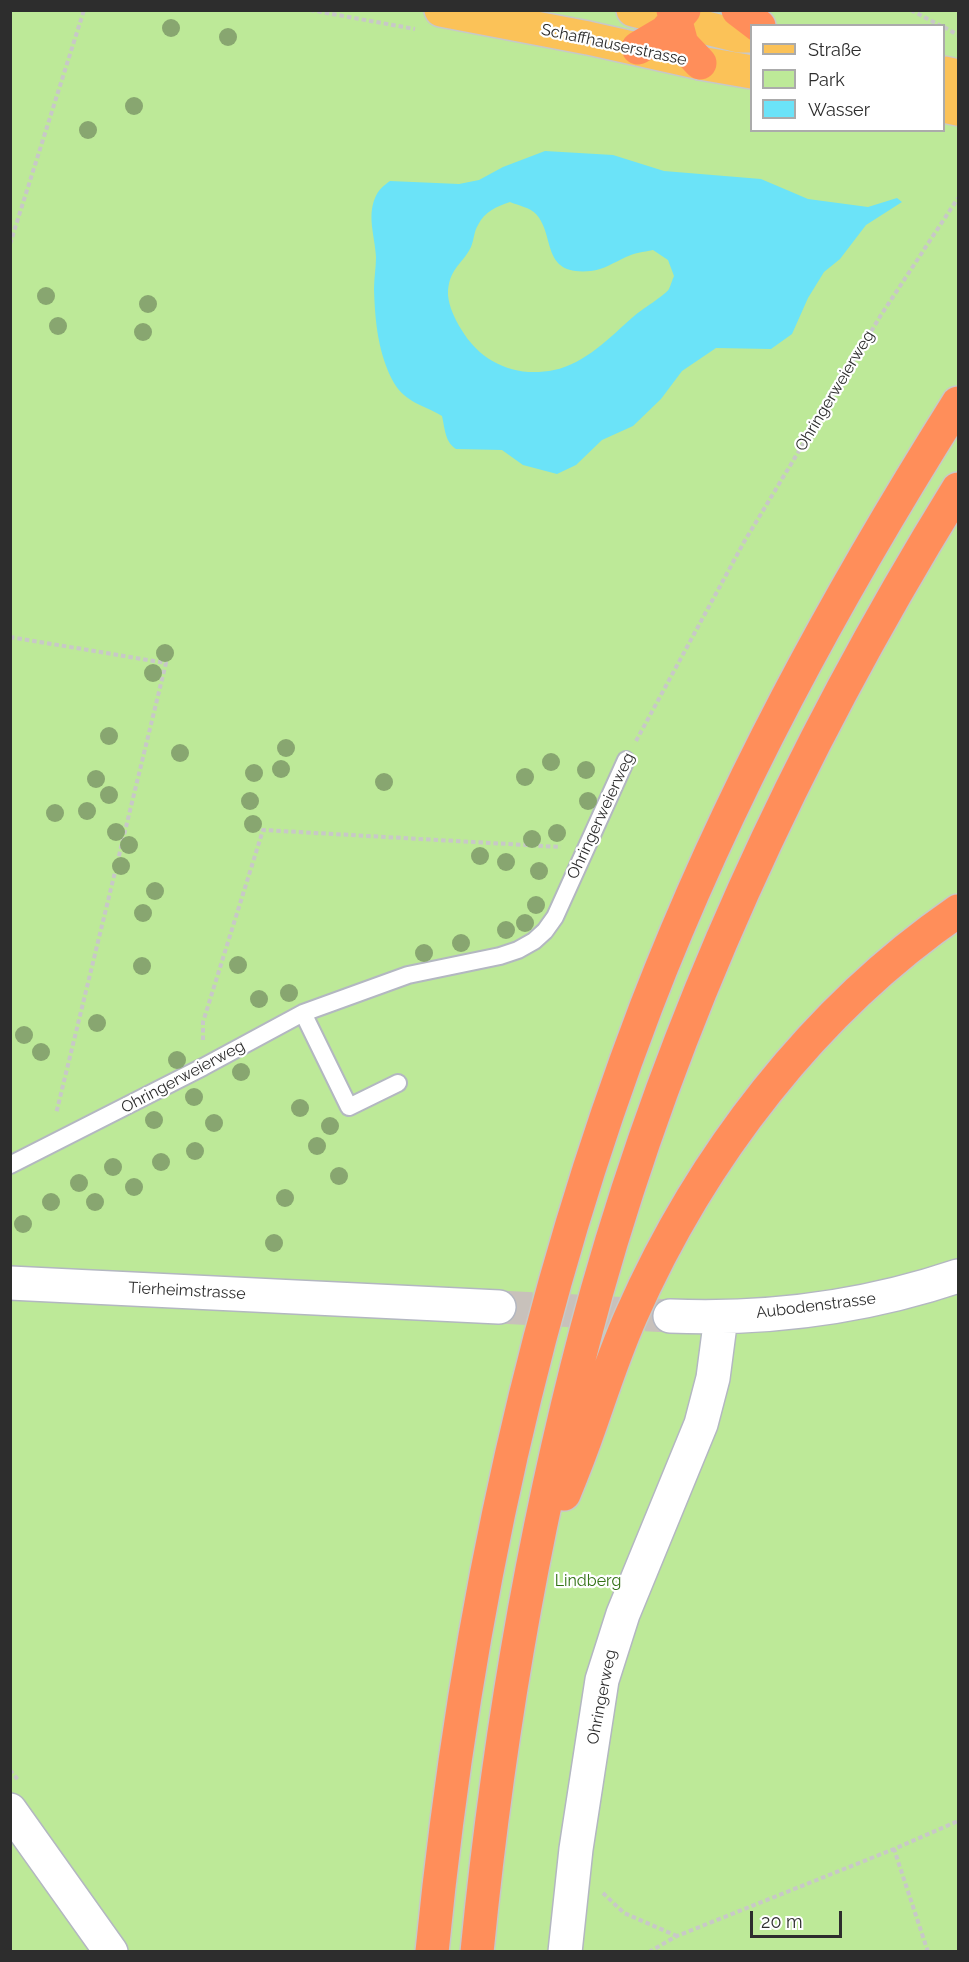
<!DOCTYPE html>
<meta charset="utf-8">
<style>
body{margin:0}
#map{position:relative;width:969px;height:1962px;overflow:hidden;background:#efe6df;font-family:Raleway,sans-serif}
canvas{display:block}
.frame{position:absolute;inset:0;border:12px solid #2d2d2d;pointer-events:none}
.legend{position:absolute;left:750px;top:24px;width:195px;height:108px;box-sizing:border-box;background:#fff;border:2px solid #ababab;margin:0;padding:8px 10px;list-style:none;font-size:18px;color:#2d2d2d}
.legend li{display:flex;align-items:center;gap:12px;height:30px}
.legend b{width:30px;border:2px solid #ababab}
.scale{position:absolute;left:750px;top:1911px;width:92px;height:27px;box-sizing:border-box;border:3px solid #2d2d2d;border-top:0;padding-left:8px;font-size:18px;line-height:21px;white-space:nowrap;color:#2d2d2d;-webkit-text-stroke:4px #fff;paint-order:stroke}
</style>
<div id="map">
<canvas width="969" height="1962"></canvas>
<div class="frame"></div>
<ul class="legend">
<li><b style="height:8px;background:#fbc258"></b>Straße</li>
<li><b style="height:16px;background:#bde998"></b>Park</li>
<li><b style="height:16px;background:#6be3f8"></b>Wasser</li>
</ul>
<div class="scale">20 m</div>
</div>
<script>
const ctx = document.querySelector('canvas').getContext('2d');
ctx.lineJoin = 'round';
function paint(path, color) { ctx.fillStyle = color; ctx.fill(path, 'evenodd'); }
function trace(path, color, width, dash) { ctx.strokeStyle = color; ctx.lineWidth = width; ctx.lineCap = dash ? 'butt' : 'round'; ctx.setLineDash(dash || []); ctx.stroke(path); }
function label(font, color, halo, rows, align = 'center') {
  ctx.font = font + ' Raleway,sans-serif'; ctx.lineWidth = 4.5; ctx.setLineDash([]); ctx.textBaseline = 'middle'; ctx.strokeStyle = halo; ctx.fillStyle = color; for (const [text, x, y, turn = 0] of rows) {
    ctx.save(); ctx.translate(x, y); ctx.rotate((+turn || 0) * Math.PI / 180); ctx.textAlign = isNaN(turn) ? turn : align; if (halo) ctx.strokeText(text, 0, 0); ctx.fillText(text, 0, 0); ctx.restore();
  }
}
paint(new Path2D(`
 M11,11H958V1951L11,1952ZM752,26H944V130H752Z`), '#bde998');
paint(new Path2D(`
 M545,151L613,155L664,171L761,179L808,199L868,207L897,198L902,202L866,225L840,259L824,272L808,298L792,334L771,349L716,348L682,371L661,399L633,426L602,440L576,465L557,474L523,465L502,450L456,449C445,442 445,429 442,416C424,405 406,403 394,383C378,354 375,321 374,289C374,278 376,268 376,257C375,237 367,217 375,198C378,190 383,186 390,181L459,184L479,180L503,167ZM510,202C517,205 531,208 536,214C556,236 540,276 591,271C603,270 615,262 626,257C634,253 643,252 653,250L668,260L674,276C672,280 671,285 669,289C664,296 642,309 633,317C610,337 585,364 554,370C516,378 481,363 461,329C455,319 449,307 448,295C448,269 462,265 471,247C474,240 474,231 478,225C485,211 496,207 510,202Z`), '#6be3f8');
trace(new Path2D(`
 M499,1307L670,1316`), '#c8c1bb', 33, [33, 16]);
const lane = new Path2D(`
 M303,1013L349,1107L398,1083
 M10,1165L203,1067L303,1013L408,975L500,956L518,950L534,941L545,931L555,917L626,760`);
const street = new Path2D(`
 M10,1283L499,1307
 M670,1316C768,1320 866,1307 958,1276
 M565,1952L576,1849L602,1680L623,1614L701,1424L713,1378L721,1317`);
const secondary = new Path2D(`
 M10,1810L111,1952`);
const primary = new Path2D(`
 M441,10L588,38L700,63L752,72
 M633,10L739,36H752
 M944,73L958,76
 M944,106L958,109`);
const highway = new Path2D(`
 M673,10L682,44L700,63
 M738,10L759,26
 M638,48L665,32L684,10
 M564,1494C573,1472 582,1449 590,1426C603,1389 615,1352 631,1316C701,1157 814,1010 958,911
 M432,1952C464,1629 530,1310 646,1007C728,794 837,595 958,403
 M477,1952C499,1729 537,1507 597,1291C677,1008 804,738 958,489`);
trace(lane, '#b3b7c1', 20);
trace(street, '#b3b7c1', 36);
trace(secondary, '#b3b7c1', 36);
trace(primary, '#c8c8c8', 36);
trace(highway, '#c8c8c8', 36);
trace(new Path2D(`
 M310,10L415,29
 M911,10L941,26
 M944,27L958,35
 M10,244L84,10
 M10,637L166,663L56,1114
 M636,741L744,542L881,315L958,198
 M203,1040V1022L263,830L561,847
 M10,1770L18,1780
 M603,1893L624,1913L677,1936
 M649,1952L677,1936L894,1849
 M928,1952L894,1849L958,1821`), '#c8c8c8', 4, [4.5, 3]);
trace(lane, '#fff', 16);
trace(street, '#fff', 33);
trace(secondary, '#fff', 33);
trace(primary, '#fbc258', 33);
trace(highway, '#ff8e5a', 33);
ctx.fillStyle = '#88a670';
for (const [x, y] of [
 [171,28],
 [228,37],
 [134,106],
 [88,130],
 [46,296],
 [148,304],
 [58,326],
 [143,332],
 [165,653],
 [153,673],
 [109,736],
 [286,748],
 [180,753],
 [551,762],
 [281,769],
 [586,770],
 [254,773],
 [525,777],
 [96,779],
 [384,782],
 [109,795],
 [250,801],
 [588,801],
 [87,811],
 [55,813],
 [253,824],
 [116,832],
 [557,833],
 [532,839],
 [129,845],
 [480,856],
 [506,862],
 [121,866],
 [539,871],
 [155,891],
 [536,905],
 [143,913],
 [525,923],
 [506,930],
 [461,943],
 [424,953],
 [238,965],
 [142,966],
 [289,993],
 [259,999],
 [97,1023],
 [24,1035],
 [41,1052],
 [177,1060],
 [241,1072],
 [194,1097],
 [300,1108],
 [154,1120],
 [214,1123],
 [330,1126],
 [317,1146],
 [195,1151],
 [161,1162],
 [113,1167],
 [339,1176],
 [79,1183],
 [134,1187],
 [285,1198],
 [51,1202],
 [95,1202],
 [23,1224],
 [274,1243]
]) { ctx.beginPath(); ctx.arc(x, y, 9, 0, 2 * Math.PI); ctx.fill(); }
label('16px', '#2d2d2d', '#fff', [
 ["Schaffhauserstrasse",614,45,12],
 ["Ohringerweierweg",835,391,-59],
 ["Ohringerweierweg",601,816,-65],
 ["Ohringerweierweg",183,1077,-28],
 ["Tierheimstrasse",187,1291,3],
 ["Aubodenstrasse",816,1306,-7],
 ["Ohringerweg",602,1697,-79]
]);
label('16px', '#337215', '#fff', [
 ["Lindberg",588,1581]
]);
</script>
